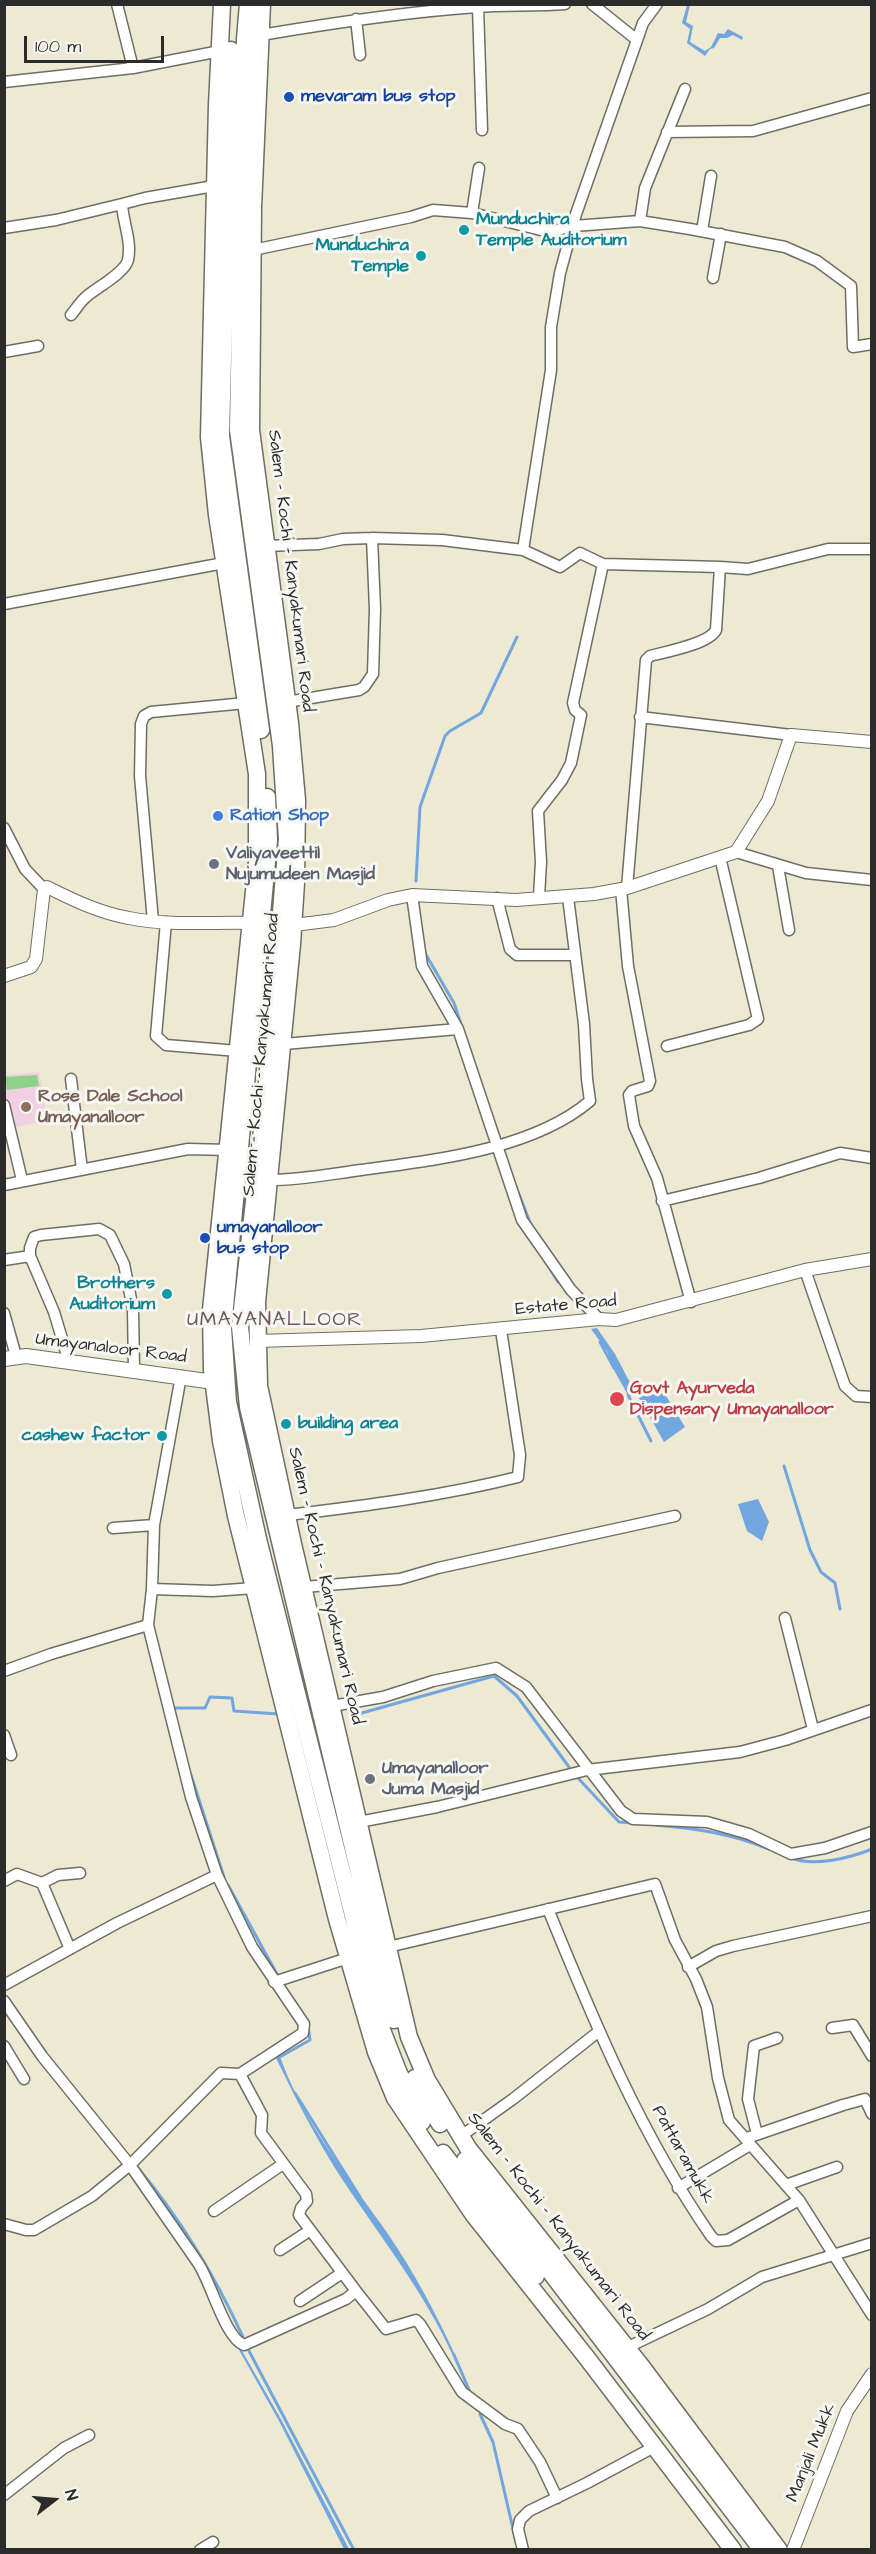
<!DOCTYPE html>
<style>
body{margin:0}
#map{position:relative;width:876px;height:2554px;overflow:hidden;background:#eee9d2;font-family:"Architects Daughter",sans-serif}
canvas{display:block}
.frame{position:absolute;inset:0;border:6px solid #2b2b2b;pointer-events:none}
.north{position:absolute;left:24px;top:2470px;width:60px;height:60px;-webkit-text-stroke:4px #f6f6f2;paint-order:stroke;rotate:74deg;font-size:16px;font-weight:700;line-height:24px;text-align:center;color:#2b2b2b}
.north::after{content:'';display:block;margin:auto;width:21px;height:27px;background:#2b2b2b;clip-path:polygon(50% 0,100% 100%,50% 72%,0 100%)}
.scale{position:absolute;left:24px;top:36px;width:140px;height:27px;box-sizing:border-box;border:3px solid #2b2b2b;border-top:0;padding-left:8px;font-size:18px;line-height:21px;white-space:nowrap;color:#2b2b2b;-webkit-text-stroke:4px #f6f6f2;paint-order:stroke}
</style>
<div id="map">
<canvas width="876" height="2554"></canvas>
<div class="frame"></div>
<div class="north">N</div>
<div class="scale">100 m</div>
</div>
<script>
const ctx = document.querySelector('canvas').getContext('2d');
ctx.lineJoin = 'round';
function paint(path, color) { ctx.fillStyle = color; ctx.fill(path, 'evenodd'); }
function trace(path, color, width, dash) { ctx.strokeStyle = color; ctx.lineWidth = width; ctx.lineCap = dash ? 'butt' : 'round'; ctx.setLineDash(dash || []); ctx.stroke(path); }
function label(font, color, halo, rows, align = 'center') {
  ctx.font = font + ' "Architects Daughter",sans-serif'; ctx.lineWidth = 6; ctx.setLineDash([]); ctx.textBaseline = 'middle'; ctx.strokeStyle = halo; ctx.fillStyle = color; for (const [text, x, y, turn = 0] of rows) {
    ctx.save(); ctx.translate(x, y); ctx.rotate((+turn || 0) * Math.PI / 180); ctx.textAlign = isNaN(turn) ? turn : align; if (halo) ctx.strokeText(text, 0, 0); ctx.fillText(text, 0, 0); ctx.restore();
  }
}
paint(new Path2D(`
 M39,1072L48,1121L11,1128L5,1093L4,1075Z`), '#f1d0e2');
paint(new Path2D(`
 M37,1075L39,1086L7,1090L5,1077Z`), '#8fd189');
paint(new Path2D(`
 M687,5H690L686,22L693,26L690,42L705,51L711,47L718,33L724,34L728,29L743,37L742,40L733,35L727,38H720L714,48L710,49L705,56L687,43L690,29L682,23Z
 M597,1328L615,1354L636,1394L629,1397L614,1370L607,1351L591,1329Z
 M660,1386L685,1427L664,1442L639,1398Z
 M758,1499L769,1522L762,1541L747,1531L738,1504Z
 M278,2051C301,2119 345,2173 386,2231C413,2270 437,2315 457,2359L454,2358C425,2293 381,2238 342,2179C316,2139 295,2097 274,2054Z
 M234,2341L237,2342L282,2421L349,2549H344L279,2421Z`), '#72a6df');
trace(new Path2D(`
 M416,881L420,807L445,736L450,731L481,713L517,637
 M425,953L454,1003L461,1024
 M515,1184L531,1225
 M544,1259L558,1282
 M600,1342L614,1368
 M628,1395L651,1441
 M784,1466L810,1550L821,1572L835,1583L840,1609
 M171,1708H205L210,1697L232,1698L234,1711L278,1714
 M351,1716L494,1676L517,1696L569,1767
 M191,1775L224,1877
 M578,1778L619,1822L631,1823
 M656,1825C698,1829 729,1833 769,1849
 M792,1858C814,1867 850,1858 872,1849
 M228,1885L278,1976
 M278,2058L310,2040L308,2026
 M295,2093L360,2197
 M139,2169C182,2221 215,2276 243,2337
 M249,2351L354,2550
 M454,2355L470,2392
 M480,2414L493,2442L516,2542`), '#72a6df', 3);
const minor = new Path2D(`
 M117,4L133,68L220,51
 M592,4L637,40
 M478,7L482,130
 M356,19L360,55
 M261,35C332,23 404,12 477,7C506,5 535,6 565,4
 M4,82L133,68
 M667,132L753,131L872,98
 M122,204L145,198L214,186
 M472,213L479,168
 M640,221L645,188L685,89
 M4,228L56,220L122,204C123,223 132,241 128,260C125,273 96,288 86,297C80,302 76,309 71,315
 M702,231L711,176
 M253,250L411,217L433,210L472,213L549,232L574,226L640,221L690,229L785,247L817,261L851,286L853,347L872,344
 M713,278L721,234
 M4,352L38,346
 M265,546L319,544L343,539L372,538L442,540L523,550L560,567L580,553L603,564L573,703L575,710L581,715L571,763L562,780L538,811L541,862L539,897
 M523,550L551,370V327L560,273L576,214L643,23L657,4
 M603,564L720,567
 M4,604L224,563
 M287,702L359,690L364,687L373,674L375,609L372,538
 M640,717L791,735
 M4,828L25,869L44,889
 M736,852L806,873L872,880
 M778,866L789,930
 M627,888L646,660L650,656C665,652 709,644 716,630L720,567L748,569L828,549H872
 M621,889L628,966L650,1081L648,1086L632,1091L629,1095L634,1126L657,1178L691,1302
 M412,895L422,966L458,1029L522,1220L571,1290L599,1319
 M497,898L510,949L517,955H574
 M153,921L140,776L141,724L144,716L151,712L246,703
 M166,922L156,1036L166,1045L238,1051
 M284,1044L458,1029
 M667,1046L749,1025L758,1019L720,857
 M71,1079L82,1170
 M4,1105L22,1180
 M270,1180C301,1180 331,1174 361,1170C434,1160 532,1150 590,1101L587,1079L584,1024L568,897
 M4,1185L188,1149L228,1150
 M662,1201L759,1178L840,1153L872,1158
 M4,1260L30,1256
 M805,1270L845,1386L856,1396L872,1397
 M4,1313L16,1356
 M69,1362L54,1312L30,1256V1248L34,1237L41,1235L99,1229L110,1235L124,1264L133,1309L134,1370
 M287,1515C365,1506 442,1496 518,1477L520,1455L501,1330
 M113,1528L154,1525
 M304,1587L400,1579L438,1568L675,1516
 M152,1589L213,1591L254,1588
 M785,1618L813,1729
 M4,1671L51,1654L148,1625
 M332,1706L383,1697L433,1681L496,1668L526,1687L621,1811L633,1819L707,1822L749,1834L791,1854L825,1848L872,1832
 M4,1735L11,1755
 M359,1822L437,1807L587,1770L740,1752L785,1740L872,1710
 M4,1881L17,1874L42,1883
 M548,1909C594,2022 641,2135 711,2236L716,2241L728,2240L799,2200
 M388,1947L655,1884L675,1940L696,1979L707,2007L718,2078L729,2120L799,2200L872,2315
 M70,1949L42,1883L58,1875L80,1873
 M688,1967L716,1951L733,1946L872,1916
 M274,1982L348,1958
 M4,1985L117,1923L217,1875
 M4,2001L42,2056L130,2165L198,2263C211,2282 225,2338 244,2345L346,2299L356,2291L299,2215L301,2208L307,2201L306,2194L261,2133L262,2115L240,2074
 M832,2028L853,2025L872,2056
 M4,2046L24,2079
 M757,2134L748,2099L754,2046L777,2038
 M461,2136L513,2099L598,2032
 M747,2138L843,2105L865,2099L872,2114
 M786,2185L837,2167
 M678,2188L750,2145
 M214,2211L283,2164
 M4,2224L26,2230H34L92,2196L130,2165L221,2073L240,2074L303,2033L304,2024L252,1947L217,1875L191,1797L148,1625L152,1589L154,1525L181,1376
 M280,2250L309,2231
 M356,2291L386,2329L416,2320L420,2324L462,2392L505,2424L518,2429L540,2462L557,2498
 M300,2301L342,2273
 M626,2348L708,2309L762,2277L872,2243
 M4,2495L64,2448L89,2435
 M200,2550L213,2542
 M523,2550L518,2529L520,2520L529,2511L587,2483L654,2447`);
const tertiary = new Path2D(`
 M294,925L334,920L388,900L412,895L516,900L594,894L627,888L736,852L768,801L791,735L872,742
 M4,976L31,967L36,959L44,889L47,887C73,900 100,913 129,918C169,926 211,922 250,923
 M257,1341L421,1336L599,1319L616,1320L805,1270L872,1259
 M793,2550L847,2411L872,2374`);
const secondary = new Path2D(`
 M4,1359L26,1356L214,1382`);
const trunk = new Path2D(`
 M222,4L217,105L209,437L217,515L257,774V862L211,1310L212,1370L221,1441L236,1516L337,1919L376,2052L395,2098L473,2214L587,2358L733,2550
 M248,4L245,39L238,430L281,746L287,839L266,1094L240,1327L248,1407L394,2020
 M262,4L253,207L251,430L290,723L297,800L296,883L292,944L257,1302L259,1386L293,1544L409,2037L427,2080L468,2148L642,2367L779,2550
 M231,50L221,436L261,730
 M267,797L269,840L223,1328L228,1402L258,1539L382,2030L398,2071L422,2122
 M415,2078L425,2100L440,2124
 M443,2153L536,2276
 M465,2160L762,2550`);
trace(minor, '#6f6e65', 13);
trace(tertiary, '#6f6e65', 14);
trace(secondary, '#6f6e65', 16);
trace(trunk, '#6f6e65', 19);
trace(minor, '#fff', 10);
trace(tertiary, '#fff', 12);
trace(secondary, '#fff', 14);
trace(trunk, '#fff', 16);
for (const [x, y, r, color] of [
 [289,97,6,"#1a4fb4"],
 [464,230,6,"#0f9aa8"],
 [421,256,6,"#0f9aa8"],
 [218,816,6,"#3f7fe0"],
 [214,864,6,"#6b7280"],
 [26,1107,6,"#8d6e63"],
 [205,1238,6,"#1a4fb4"],
 [167,1294,6,"#0f9aa8"],
 [617,1399,8,"#e0444e"],
 [286,1424,6,"#0f9aa8"],
 [162,1436,6,"#0f9aa8"],
 [370,1779,6,"#6b7280"]
]) { const dot = new Path2D(); dot.arc(x, y, r, 0, 2 * Math.PI); ctx.fillStyle = color; ctx.fill(dot); trace(dot, '#f6f6f2', 2); }
label('bold 18px', '#164399', '#f6f6f2', [
 ["mevaram bus stop",301,97],
 ["umayanalloor",217,1228],
 ["bus stop",217,1249]
], 'left');
label('bold 18px', '#0d838f', '#f6f6f2', [
 ["Munduchira",476,220,"left"],
 ["Temple Auditorium",476,241,"left"],
 ["Munduchira",409,246],
 ["Temple",409,267],
 ["Brothers",155,1284],
 ["Auditorium",155,1305],
 ["building area",298,1424,"left"],
 ["cashew factor",150,1436]
], 'right');
label('18px', '#2b2b2b', '#f6f6f2', [
 ["Salem - Kochi - Kanyakumari Road",290,571,83],
 ["Salem - Kochi - Kanyakumari Road",262,1055,-85],
 ["Estate Road",566,1306,-5],
 ["Umayanaloor Road",111,1349,7],
 ["Salem - Kochi - Kanyakumari Road",325,1586,77],
 ["Pattaramukk",682,2155,61],
 ["Salem - Kochi - Kanyakumari Road",558,2227,52],
 ["Manjali Mukk",812,2453,-68]
]);
label('bold 18px', '#366cbe', '#f6f6f2', [
 ["Ration Shop",230,816]
], 'left');
label('bold 18px', '#5b616d', '#f6f6f2', [
 ["Valiyaveettil",226,854],
 ["Nujumudeen Masjid",226,875],
 ["Umayanalloor",382,1769],
 ["Juma Masjid",382,1790]
], 'left');
label('bold 18px', '#785e54', '#f6f6f2', [
 ["Rose Dale School",38,1097],
 ["Umayanalloor",38,1118]
], 'left');
label('bold 18px', '#be3a42', '#f6f6f2', [
 ["Govt Ayurveda",630,1389],
 ["Dispensary Umayanalloor",630,1410]
], 'left');
ctx.letterSpacing = '1.5px';
label('20px', '#705862', '#f6f6f2', [
 ["UMAYANALLOOR",275,1321]
]);
ctx.letterSpacing = '0px';
</script>
